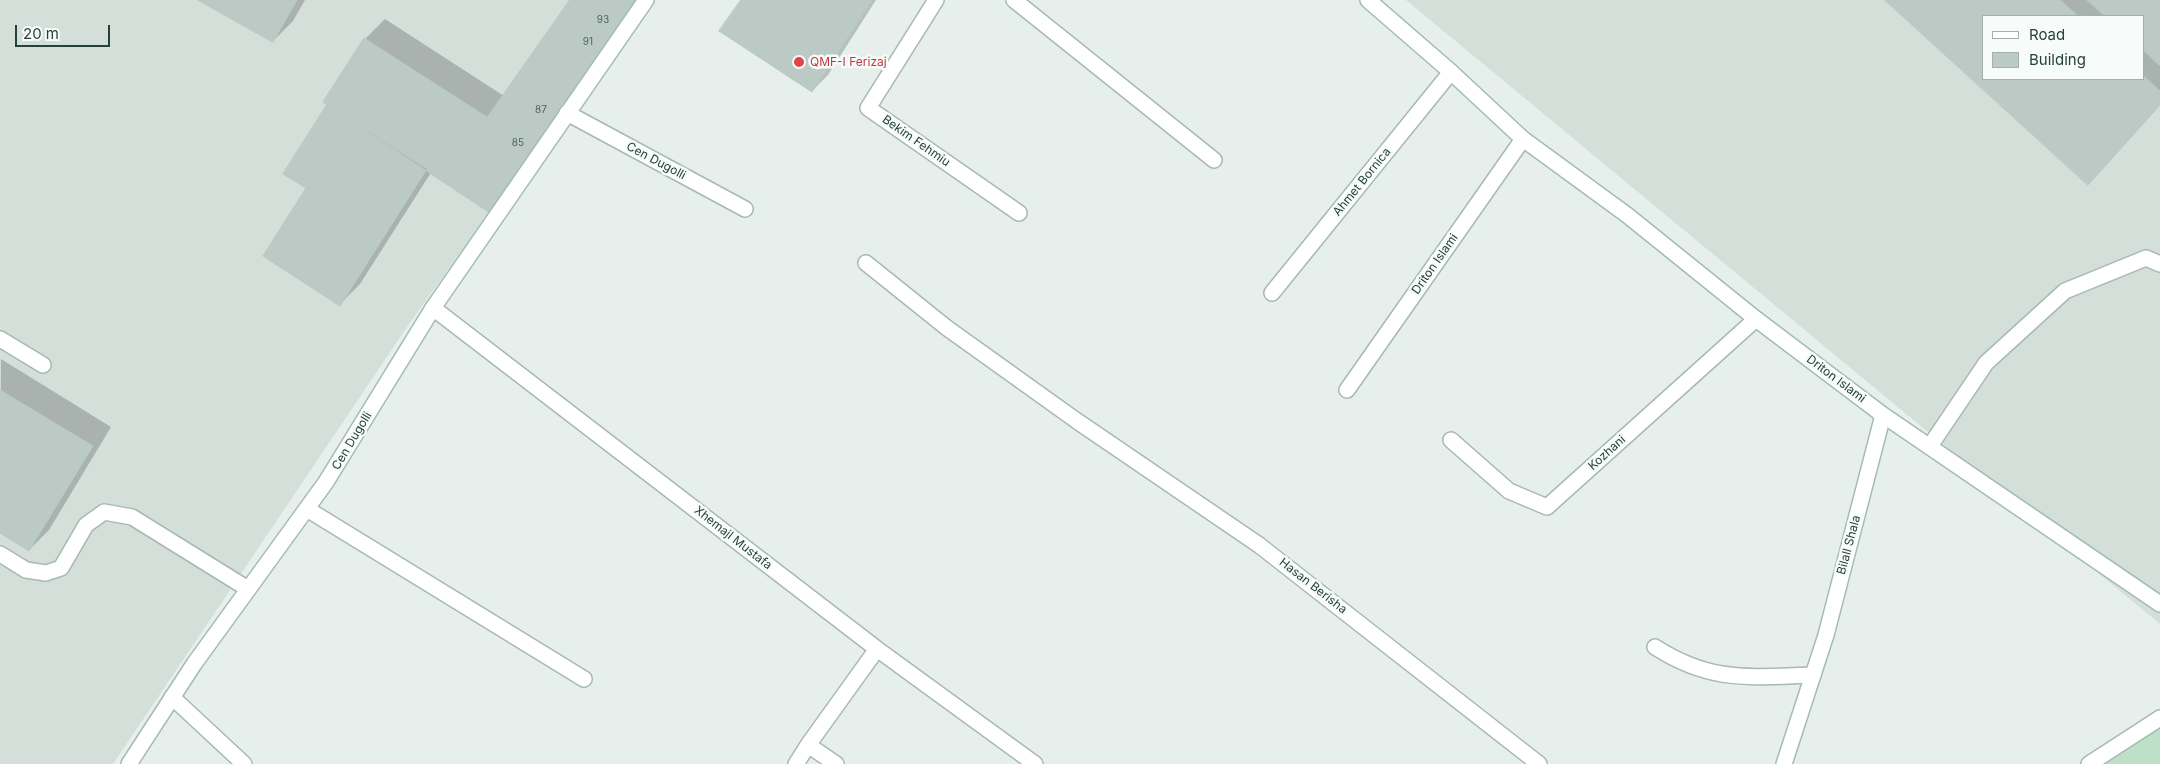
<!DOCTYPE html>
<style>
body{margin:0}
#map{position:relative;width:2160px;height:764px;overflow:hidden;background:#e6efeb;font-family:Inter,sans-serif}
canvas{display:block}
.legend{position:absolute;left:1982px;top:15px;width:162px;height:65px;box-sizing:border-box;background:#f7fbf9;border:1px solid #a3b1ad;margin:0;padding:6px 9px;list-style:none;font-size:15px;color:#24423a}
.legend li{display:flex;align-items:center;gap:10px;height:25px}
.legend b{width:25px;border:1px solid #a3b1ad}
.scale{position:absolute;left:15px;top:25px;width:95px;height:22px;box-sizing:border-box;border:2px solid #24423a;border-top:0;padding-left:6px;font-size:15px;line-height:18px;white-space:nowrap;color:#24423a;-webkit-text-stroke:4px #f7fbf9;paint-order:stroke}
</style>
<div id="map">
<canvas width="2160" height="764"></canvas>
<ul class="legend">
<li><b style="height:6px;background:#fff"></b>Road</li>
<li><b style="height:14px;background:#bbcac4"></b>Building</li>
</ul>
<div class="scale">20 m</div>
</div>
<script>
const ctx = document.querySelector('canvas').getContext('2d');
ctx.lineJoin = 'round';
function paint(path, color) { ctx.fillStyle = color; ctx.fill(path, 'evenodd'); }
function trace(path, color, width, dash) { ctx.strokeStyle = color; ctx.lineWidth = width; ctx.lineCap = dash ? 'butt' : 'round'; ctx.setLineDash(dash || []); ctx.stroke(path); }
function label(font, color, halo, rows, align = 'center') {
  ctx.font = font + ' Inter,sans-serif'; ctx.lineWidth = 5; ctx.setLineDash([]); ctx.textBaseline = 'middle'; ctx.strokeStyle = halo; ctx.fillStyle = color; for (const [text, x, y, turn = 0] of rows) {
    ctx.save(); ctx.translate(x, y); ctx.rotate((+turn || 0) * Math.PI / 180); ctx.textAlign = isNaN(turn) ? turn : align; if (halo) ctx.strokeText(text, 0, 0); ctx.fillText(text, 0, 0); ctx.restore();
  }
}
paint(new Path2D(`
 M0,0H643L411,321L113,764H0Z
 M1406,0H2160V624ZM1984,16H2144V79H1984Z`), '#d4dfda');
paint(new Path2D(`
 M2160,726V764H2086Z`), '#bfe0c8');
paint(new Path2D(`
 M200,0H305L293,21L273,41Z
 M571,0L509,191L432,171L360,284L340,304L307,188L285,174L329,105L365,39L385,19L504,96Z
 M742,0H876L828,75L812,91Z
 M1887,0H2160V105L2088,183ZM1984,16H2144V79H1984Z
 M1,359L111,427L49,530L29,550L0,532Z`), '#0003');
const building = new Path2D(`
 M198,0H297L273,42Z
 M570,0H641L490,213L323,102L364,38L487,117Z
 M741,0H872L812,92L719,31Z
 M1885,0H2060L2078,16H1984V79H2144V76L2160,91V105L2088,185Z
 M2087,0H2160V66L2144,51V16H2105Z
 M327,105L427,169L340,306L263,256L306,188L283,174Z
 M0,390L93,446L29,551L0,533Z`);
paint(building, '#bbcac4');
trace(building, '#b8c9c2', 1);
const lane = new Path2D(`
 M0,339L43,365
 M1347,390L1523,139
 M1930,446L1986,363L2065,291L2146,258L2160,264
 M0,554L26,570L46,573L61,568L86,525L104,512L132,517L248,589`);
const street = new Path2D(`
 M936,0L868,108L1019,213
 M1014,0L1214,160
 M567,113L745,209
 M866,263L947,328L1077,421L1259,545L1539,764
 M1272,293L1451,72
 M433,308L877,649L1035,764
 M1451,440L1509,491L1547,507L1756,319
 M307,509L584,679
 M1655,647C1711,683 1749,677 1813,675
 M172,697L244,764
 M808,745L877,649
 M796,764L808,745L836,764
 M2089,764L2160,718`);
const secondary = new Path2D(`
 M1368,0L1451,72L1523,139L1627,215L1756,319L1883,415L2160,604
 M129,764L194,664L326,482L433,308L646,0
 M1784,764L1826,635L1883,415`);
trace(lane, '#a8b8b2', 18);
trace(street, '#a8b8b2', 18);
trace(secondary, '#a4bbb3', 18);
trace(lane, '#fff', 15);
trace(street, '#fff', 15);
trace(secondary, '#fff', 15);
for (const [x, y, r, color] of [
 [799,62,6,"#e0444e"]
]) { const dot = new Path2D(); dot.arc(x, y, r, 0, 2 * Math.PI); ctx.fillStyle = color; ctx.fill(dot); trace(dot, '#f7fbf9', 2); }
label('10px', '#4a645c', null, [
 ["93",603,20],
 ["91",588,42],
 ["87",541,110],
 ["85",518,143]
]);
label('12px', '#be3a42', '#f7fbf9', [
 ["QMF-I Ferizaj",810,62]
], 'left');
label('12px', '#24423a', '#f7fbf9', [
 ["Bekim Fehmiu",916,141,35],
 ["Cen Dugolli",656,161,28],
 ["Ahmet Bornica",1362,182,-51],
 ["Driton Islami",1435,264,-55],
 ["Driton Islami",1836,379,37],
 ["Cen Dugolli",352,441,-59],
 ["Kozhani",1607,453,-42],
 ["Xhemajl Mustafa",733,538,38],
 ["Bilall Shala",1849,545,-75],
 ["Hasan Berisha",1313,586,38]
]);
</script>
